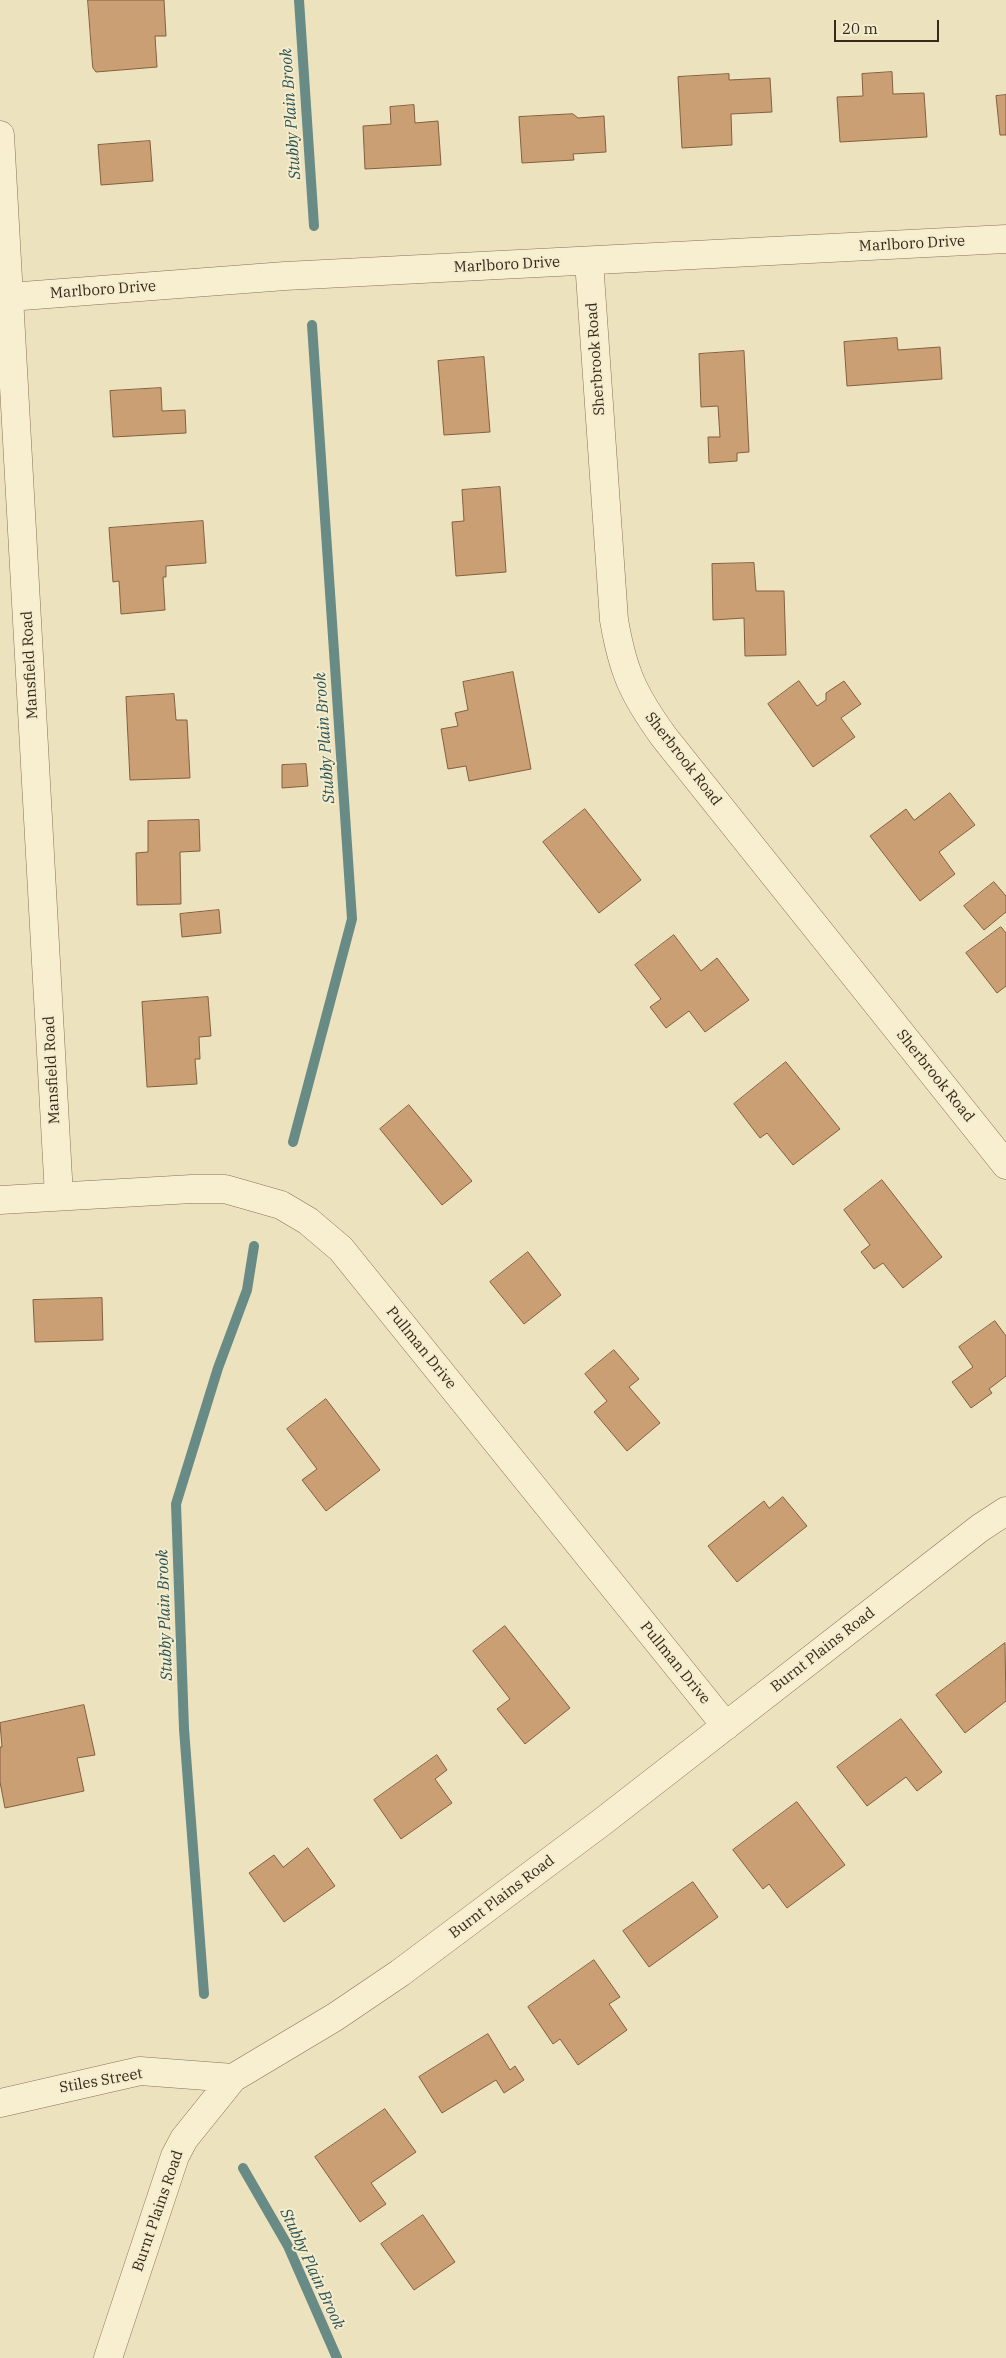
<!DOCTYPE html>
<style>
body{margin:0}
#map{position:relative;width:1006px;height:2358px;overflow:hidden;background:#ede2be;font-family:"IBM Plex Serif",serif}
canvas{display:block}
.scale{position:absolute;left:834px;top:20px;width:105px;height:22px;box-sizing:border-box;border:2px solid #34291c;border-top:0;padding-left:6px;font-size:15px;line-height:18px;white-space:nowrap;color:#34291c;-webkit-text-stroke:4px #f4eccd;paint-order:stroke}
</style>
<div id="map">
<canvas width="1006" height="2358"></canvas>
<div class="scale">20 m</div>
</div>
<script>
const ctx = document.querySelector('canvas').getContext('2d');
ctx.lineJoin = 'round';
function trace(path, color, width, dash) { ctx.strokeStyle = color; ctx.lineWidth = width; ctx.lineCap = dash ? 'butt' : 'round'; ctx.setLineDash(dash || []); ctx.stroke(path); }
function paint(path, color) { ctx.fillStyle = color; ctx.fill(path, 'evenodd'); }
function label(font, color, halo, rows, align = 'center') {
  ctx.font = font + ' "IBM Plex Serif",serif'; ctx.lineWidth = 4; ctx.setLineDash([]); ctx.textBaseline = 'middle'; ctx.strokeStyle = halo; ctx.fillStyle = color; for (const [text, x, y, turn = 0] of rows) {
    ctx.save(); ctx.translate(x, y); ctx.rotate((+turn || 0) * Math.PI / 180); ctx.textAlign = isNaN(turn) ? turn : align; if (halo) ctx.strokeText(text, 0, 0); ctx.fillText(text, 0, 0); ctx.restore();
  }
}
trace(new Path2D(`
 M299,0L314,226
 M293,1142L352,919L312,325
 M204,1994L184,1729L176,1504L218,1368L247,1290L254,1246
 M243,2168L288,2246L337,2358`), '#698b86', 10);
const building = new Path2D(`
 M88,0H164L166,36H155L157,67L96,72L93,68Z
 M892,72L893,94L924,93L927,137L840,142L837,97L863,96L862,74Z
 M729,74V80L770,78L772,112L731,114L732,145L682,148L678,77Z
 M1006,95V135H1000L996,96Z
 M414,105L415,123L438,121L441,165L365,169L363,126L391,124L390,107Z
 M573,114L578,118L604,116L606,152L573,154L574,160L522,163L519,117Z
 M150,141L153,181L101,185L98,145Z
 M897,338L898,350L940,347L942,379L847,386L844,342Z
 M744,351L749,452L737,453V461L709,463L708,437H720L718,406L701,407L699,354Z
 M484,357L490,432L444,435L438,361Z
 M161,388L162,411L185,410L186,433L113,437L110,391Z
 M500,487L506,572L456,576L452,522L464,521L462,490Z
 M203,521L206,563L166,566V577H163L165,610L121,614L119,581L113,582L109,528Z
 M754,563L756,591H784L786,655L745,656L744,618L713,620L712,564Z
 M513,672L531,769L469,781L466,766L448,769L441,729L458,726L455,713L468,710L463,682Z
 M799,681L817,706L826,700V693L844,681L861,704L841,718L855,737L813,767L768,704Z
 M174,694L176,720H187L190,778L130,780L126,697Z
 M306,764L308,786L282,788V765Z
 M950,793L975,825L939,852L955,874L920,901L870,836L906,809L914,820Z
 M585,809L641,880L599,913L543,842Z
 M199,820L200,851L180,852L181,904L137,905L136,853L148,852V821Z
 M994,882L1006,896V912L984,930L964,906Z
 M219,910L221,933L182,937L180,914Z
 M1001,927L1006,933V986L997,993L966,953Z
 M674,935L701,971L717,958L749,1000L705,1032L689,1011L666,1028L650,1007L661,999L635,965Z
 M208,997L211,1036L199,1037L200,1059H195L197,1084L147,1087L142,1002Z
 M786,1062L840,1129L793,1165L767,1133L760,1138L734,1104Z
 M409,1105L472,1181L442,1205L380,1129Z
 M882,1180L942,1257L903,1288L883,1263L874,1269L861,1252L870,1245L844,1210Z
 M528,1252L561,1295L524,1324L490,1282Z
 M102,1298L103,1340L35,1342L33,1300Z
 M995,1321L1006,1336V1376L989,1389L992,1393L971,1408L952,1382L973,1367L959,1347Z
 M614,1350L639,1379L629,1387L660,1423L627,1451L594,1412L607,1401L585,1374Z
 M326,1399L380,1470L326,1511L302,1480L317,1469L287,1429Z
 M783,1497L807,1526L737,1582L708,1546L764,1501L769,1508Z
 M505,1626L570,1708L525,1744L497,1709L510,1699L473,1651Z
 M1005,1643L1006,1701L965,1733L936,1695Z
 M84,1705L95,1755L77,1758L84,1791L5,1808L0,1782V1747H2L0,1723Z
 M901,1719L942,1772L917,1791L906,1777L867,1806L837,1767Z
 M437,1755L447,1770L435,1779L452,1803L401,1839L374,1800Z
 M797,1802L845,1865L787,1908L769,1884L763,1889L733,1850Z
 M308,1848L335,1886L284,1922L249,1873L274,1855L283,1867Z
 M693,1882L718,1917L649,1967L623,1931Z
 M594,1960L620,1997L609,2004L627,2030L578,2065L560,2039L553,2044L528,2007Z
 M488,2034L510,2070L515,2066L524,2080L504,2093L496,2080L442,2113L419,2077Z
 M385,2109L416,2152L371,2183L386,2204L360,2222L315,2157Z
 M423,2215L455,2262L414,2290L381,2244Z`);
paint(building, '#ca9f74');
trace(building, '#835f3e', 1);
const minor = new Path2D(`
 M0,135L59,1196
 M589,261L614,620C623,672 633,694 664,737L1006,1165
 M9,297L285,276L1006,239
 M0,1200L192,1189H225L281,1205L308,1221L341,1249L726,1726
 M0,2103L140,2071L233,2078
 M108,2358L175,2156L184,2139L233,2078L335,2017L400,1973L602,1822L980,1528L1006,1511`);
trace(minor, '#847357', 29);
trace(minor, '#f8efd1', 28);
label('15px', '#34291c', '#f4eccd', [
 ["Marlboro Drive",912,244,-3],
 ["Marlboro Drive",507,265,-3],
 ["Marlboro Drive",103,290,-4],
 ["Sherbrook Road",596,359,-94],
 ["Mansfield Road",30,665,-93],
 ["Sherbrook Road",683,759,52],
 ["Mansfield Road",52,1070,-93],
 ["Sherbrook Road",935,1076,51],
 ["Pullman Drive",421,1348,51],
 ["Burnt Plains Road",823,1650,-38],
 ["Pullman Drive",675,1663,51],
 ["Burnt Plains Road",502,1897,-37],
 ["Stiles Street",101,2081,-10],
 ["Burnt Plains Road",158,2211,-71]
]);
label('italic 16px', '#2b5354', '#f4eccd', [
 ["Stubby Plain Brook",291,114,-94],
 ["Stubby Plain Brook",325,738,-94],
 ["Stubby Plain Brook",165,1615,-92],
 ["Stubby Plain Brook",312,2269,65]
]);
</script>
